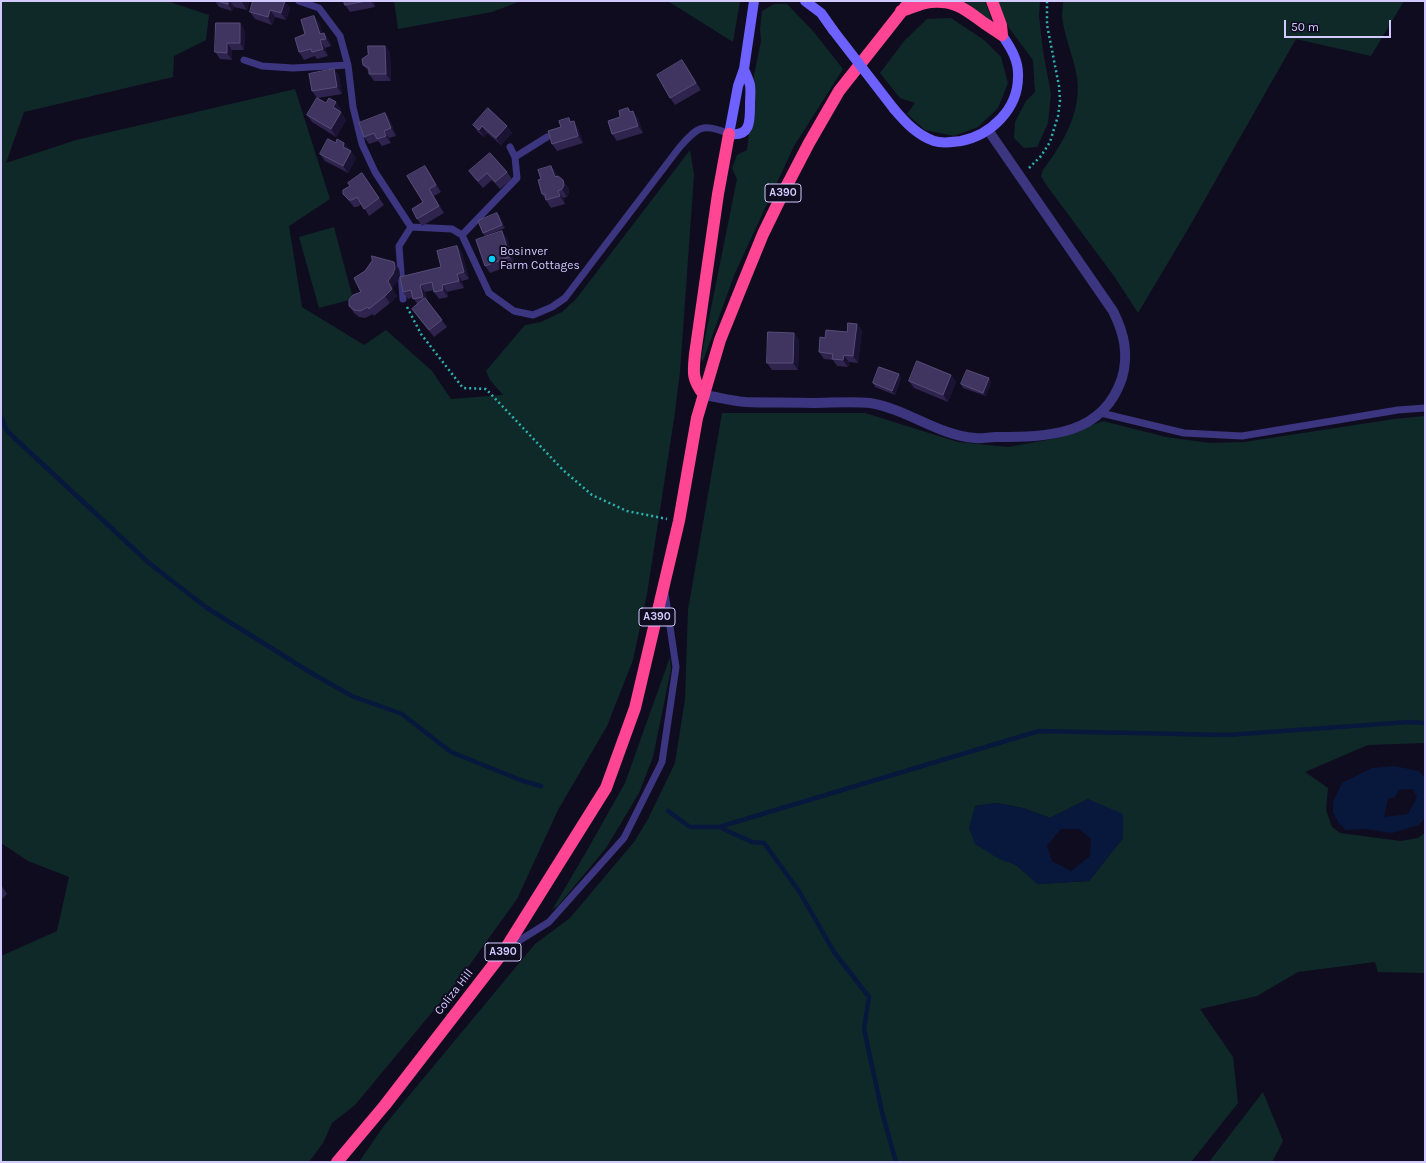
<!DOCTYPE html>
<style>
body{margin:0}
#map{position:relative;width:1426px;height:1163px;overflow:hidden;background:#100c1f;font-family:Karla,sans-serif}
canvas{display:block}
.frame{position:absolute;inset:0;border:2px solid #d2caff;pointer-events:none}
.scale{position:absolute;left:1284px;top:20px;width:107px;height:18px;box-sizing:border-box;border:2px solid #d2caff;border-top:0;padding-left:5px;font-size:12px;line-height:14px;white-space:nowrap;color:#d2caff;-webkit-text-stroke:3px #100c1f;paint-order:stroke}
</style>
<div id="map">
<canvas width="1426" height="1163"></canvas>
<div class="frame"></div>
<div class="scale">50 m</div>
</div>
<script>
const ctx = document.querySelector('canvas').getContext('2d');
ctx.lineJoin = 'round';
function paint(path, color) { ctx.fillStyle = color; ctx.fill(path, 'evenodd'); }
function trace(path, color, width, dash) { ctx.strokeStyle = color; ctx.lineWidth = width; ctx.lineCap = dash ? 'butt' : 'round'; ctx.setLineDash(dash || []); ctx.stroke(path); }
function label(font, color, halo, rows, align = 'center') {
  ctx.font = font + ' Karla,sans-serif'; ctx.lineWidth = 4; ctx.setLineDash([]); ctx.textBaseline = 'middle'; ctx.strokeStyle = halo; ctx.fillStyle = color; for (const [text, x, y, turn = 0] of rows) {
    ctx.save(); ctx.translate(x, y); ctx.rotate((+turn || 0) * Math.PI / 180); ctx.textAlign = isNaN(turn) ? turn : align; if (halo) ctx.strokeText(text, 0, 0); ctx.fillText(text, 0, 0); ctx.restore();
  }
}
paint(new Path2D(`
 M1,1H167L209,15L206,40L174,56L173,77L24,112L6,163L76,140L295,89L330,199L289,226L302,307L364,345L386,330L432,371L451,399L503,395L490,380L486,371L525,325L541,322L562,312L576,299L690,150L694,175L680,372L674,419L647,594L633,660L607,726L558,810L517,899L458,981L355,1105L332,1123L323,1143L309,1162H1V956L57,931L69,877L28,861L1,843Z
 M394,1H521L492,12L398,29Z
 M667,1H740L733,42L674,5Z
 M964,1H985L992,21C982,17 973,7 964,1Z
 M997,1H1040L1039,16L1043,51L1051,94L1048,123L1037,147L1024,148L1014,138L1015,122L1026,101L1035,92L1033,60L1009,28Z
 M1063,1H1404L1371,56L1296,39L1188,229L1138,313L1114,276L1047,186L1041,176L1043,170C1063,143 1082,112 1077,77C1074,57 1064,37 1062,16C1062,11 1063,6 1063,1Z
 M774,4H787L813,31L843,69L794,146L735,273L703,361L701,358L737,179L732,168L737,155L747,150L749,135L754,75L761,41L760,29L762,11Z
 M951,18L984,40L1001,57L1008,83L998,108L978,127L954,136L925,130L907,114L915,103L900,98L880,73L905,40L927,19Z
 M334,227L353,299L319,308L299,237Z
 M722,413H865L958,442L1008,447L1058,438L1103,421L1166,437L1210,443L1244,442L1394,419L1425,416V743L1368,745L1305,772L1328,788L1326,810L1332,827L1340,833L1401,841L1418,838L1425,833V973L1378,972L1375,962L1298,972L1257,996L1200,1009L1233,1057L1238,1103L1191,1162H359L383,1127L535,944L570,918L634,842L648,819L675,763L685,699L688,610ZM1088,799L1123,838L1089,881L1038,884L1016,865L975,806L997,803L1023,808L1050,818Z
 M670,657L671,669L653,757L639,793L606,848L558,906L552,910L585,854L625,783Z
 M1263,1092L1283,1141L1272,1162H1209Z`), '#0f2929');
paint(new Path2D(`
 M1394,766L1419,771L1425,778V818L1419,825L1392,833L1365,829L1346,830L1338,822L1333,812V802L1342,783L1372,768ZM1413,789L1417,797L1408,814L1384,817L1388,799L1395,797L1399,790Z
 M1088,799L1123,814V838L1089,881L1038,884L1016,865L999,859L975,844L969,828L975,806L997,803L1023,808L1050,818ZM1061,829H1079L1091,839L1090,856L1071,871L1052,861L1047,846Z`), '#07183c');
trace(new Path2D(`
 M1,417L7,431L149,563L207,608L313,674L352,696L402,714L451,752L523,781L541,786
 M668,811L690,827H719L752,842L764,843L799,891L834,952L869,997L864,1029L882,1112L896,1162
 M719,827L1039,731L1227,735L1409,722L1425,723`), '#07183c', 4.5);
trace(new Path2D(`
 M1029,168L1041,156L1050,142L1058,116L1060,101L1059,86L1047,25V1
 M407,307L421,334L463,388L486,389L563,470L592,495L627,511L667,519`), '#2ab3b2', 2.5, [2, 3]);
trace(new Path2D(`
 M299,1L319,8L340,36L348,65L353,107L362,144L375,172L411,227L452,229L462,235
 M244,60L262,66L293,68L348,65
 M547,137L515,157L517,178L462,235L489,293L514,311L533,315L552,307L565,298L679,148C697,127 703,122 729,134
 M510,147L515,157
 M403,299L399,246L411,227
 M1101,413L1184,433L1242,436L1398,410L1425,408
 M509,947L549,922L624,838L662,762L676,667L665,593`), '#3c357f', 7);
trace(new Path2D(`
 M704,395C718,397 732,401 746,402C768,403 790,402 812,403C829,403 853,401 870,403C907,409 937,435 975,438C982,439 989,437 996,437C1048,437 1103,436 1122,378C1129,354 1124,333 1113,311L988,130`), '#3c357f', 10);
trace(new Path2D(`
 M805,1L821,13L833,30
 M744,69C746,74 749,80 750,85C751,91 750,98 750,104C750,121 751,137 729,134L738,86L744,69L754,1
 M894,109C905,122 917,135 934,141C943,144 952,142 961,141C991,135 1018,109 1018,77C1019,61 1011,48 1002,35`), '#6d61ff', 10);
trace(new Path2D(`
 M992,1L1001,25L1002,35
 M901,11C911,8 921,3 931,2C956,0 966,10 984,23C990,27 996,31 1002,35
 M704,395C692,379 693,373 695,354L718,194L729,134
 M337,1162L385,1105L504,951L606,788L635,708L679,521L697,418L720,340L743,283L763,234L784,191L809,143L839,91L910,1`), '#ff4594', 12);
trace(new Path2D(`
 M833,30L894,109`), '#6d61ff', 10);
paint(new Path2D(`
 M215,1H249V2L247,10L234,7L232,11L219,7Z
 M344,1H374L375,7L350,12L345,5Z
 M290,8L286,20L275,17L272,25L255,19L250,12Z
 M314,16L319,23L322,33L329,40L331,46L325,48L328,56L317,59L315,56L304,60L299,52L305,34Z
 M240,23L245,31L244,50H232V60L220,59L215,52Z
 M385,46L390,53L391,81H374L369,74V72L363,65Z
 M682,60L687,67L701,90L675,105L670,98Z
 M334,69L339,76L342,94L318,98L326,103L341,109L339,111L346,120L336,137L312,122L307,115L317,98L312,91Z
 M628,108L631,112L638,118L643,133L617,141L612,134L620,117Z
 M385,113L390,120L396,136L389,138L391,143L382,146L378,141L369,144L364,137Z
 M569,118L571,122L578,128L583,143L557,151L552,144L561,127Z
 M473,125L507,126L512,133L501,145L487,133L484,137L478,132Z
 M336,143H344L356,158L348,173L325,161L320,154Z
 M425,166L430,173L441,192L434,196L444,213L422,226L417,219L423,202Z
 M551,166L556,173L557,176L568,187L569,192L567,197L563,198L565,204L551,208L542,194L541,179Z
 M469,171L507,172L512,179L500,189L492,180L483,188L474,178Z
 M362,173L384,205L369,216L362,204L357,207H354L343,194L350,186Z
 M497,213L500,216L505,228L485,236L483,233Z
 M507,238L515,264L490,273L485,266Z
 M457,246L462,253L469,279L462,281L464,288L447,292L448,297L439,299L434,292V290L425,292L428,302L447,327L434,337L417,316L412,309L417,304L413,297L408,299L403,292L441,267Z
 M394,262L399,269L400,275L398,281L392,288L397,296L390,303L374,316L373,314L365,318L359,317L354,313L349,306L361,292Z
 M857,324L862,331L858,363L849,362L848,367L837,366L833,360L824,359L819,352L847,332Z
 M794,333L799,340L798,370H772L767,363Z
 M899,374L901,378L895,395L875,387L873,383Z
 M951,375L956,382L948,402L914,388L909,381Z
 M991,382L986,396L963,388L961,384Z
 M1,885L7,894L1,900Z`), '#2e244d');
paint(new Path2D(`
 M228,1H230L234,7L232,11L228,4Z
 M243,1H249V2L247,10L242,2Z
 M285,1L290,8L286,20L281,13Z
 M371,1H374L375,7Z
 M270,10L275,17L272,25L268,17Z
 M314,16L319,23L324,39L320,34Z
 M240,23L245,31L244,50L240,43Z
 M324,33L329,40L331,46L326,39Z
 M320,40L325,48L328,56L323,49Z
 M227,43L232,50V60L227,53Z
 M385,46L390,53L391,81L386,74Z
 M682,60L687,67L701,90L696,83Z
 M334,69L339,76L342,94L337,87Z
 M336,102L341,109L338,114L333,107Z
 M633,111L638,118L643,133L638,126Z
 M341,112L346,120L336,137L331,129Z
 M385,113L390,120L396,136L391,128Z
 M574,121L578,128L583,143L578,136Z
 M482,126L487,133L484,137L479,130Z
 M507,126L512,133L501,145L496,138Z
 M384,131L389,138L391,143L386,136Z
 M344,143L349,150L343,147Z
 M351,151L356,158L348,173L343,166Z
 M425,166L430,173L441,192L436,185Z
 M551,166L556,173L560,184L555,177Z
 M563,180L568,187L569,192L567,197L562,189Z
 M429,189L434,196L444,213L439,206Z
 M558,191L563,198L565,204L560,196Z
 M497,213L500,216L505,228L502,225Z
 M502,231L507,238L515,264L510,257Z
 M457,246L462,253L469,279L464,272Z
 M394,262L399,269L400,275L398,281L392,288L397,296L390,303L385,296L388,281Z
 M457,274L462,281L464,288L459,281Z
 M420,285L425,292L428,304L423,297Z
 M442,285L447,292L448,297L443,290Z
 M857,324L862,331L858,363L853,356Z
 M794,333L799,340L798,370L793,363Z
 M844,355L849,362L848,367L843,360Z
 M899,374L901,378L895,395L892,391Z
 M951,375L956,382L948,402L943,395Z
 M989,378L991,382L986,396L983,393Z`), '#1b1333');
const building = new Path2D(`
 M218,1H228V4Z
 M253,1H285L281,13L270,10L268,17L250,12Z
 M344,1H366L345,5Z
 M314,16L320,34L324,33L326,39L320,40L323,49L312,52L311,49L299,52L295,38L305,34L301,20Z
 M216,23H240V43H227V53L215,52Z
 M368,46H385L386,74H369V68L363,65L362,59L368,55Z
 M682,60L696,83L670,98L657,75Z
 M334,69L337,87L312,91L309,74Z
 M317,98L326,103L329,98L336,102L333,107L341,112L331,129L307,115Z
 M488,108L507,126L496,138L482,126L479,130L473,125Z
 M628,108L630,112L633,111L638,126L612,134L608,121L620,117L619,111Z
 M385,113L391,128L384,131L386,136L377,139L374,133L364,137L359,123Z
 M569,118L570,122L574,121L578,136L552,144L548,131L561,127L559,121Z
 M328,139L336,143L337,139L344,143L343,147L351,151L343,166L320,154Z
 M490,153L507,172L495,182L487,173L478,181L469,171Z
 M425,166L436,185L429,189L439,206L417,219L412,209L423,202L407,176Z
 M551,166L555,177L558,176L563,180L564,185L562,189L558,191L560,196L546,200L545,194H542L538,180L541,179L538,170Z
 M362,173L379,198L364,209L357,197L352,200H349L343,194V190L350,186L348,183Z
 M497,213L502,225L483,233L478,221Z
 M502,231L510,257L485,266L476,240Z
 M457,246L464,272L457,274L459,281L442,285L443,290L434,292L432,282L420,285L423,297L413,299L411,290L403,292L400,277L441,267L437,251Z
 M372,256L394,262L395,268L393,274L388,281L392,289L385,296L369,309L368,307L360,311L354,310L349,306V300L353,295L361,292L354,278L365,271L372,261Z
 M425,298L442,320L429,330L412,309Z
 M848,323L857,324L853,356L844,355L843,360L832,359L833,354L819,352L820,337L825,338L826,330L847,332Z
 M768,332L794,333L793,363H767Z
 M917,361L951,375L943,395L909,381Z
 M879,367L899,374L892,391L873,383Z
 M967,370L989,378L983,393L961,384Z`);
paint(building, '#403560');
trace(building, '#574d79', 1);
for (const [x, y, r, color] of [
 [492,259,4,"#00cff5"]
]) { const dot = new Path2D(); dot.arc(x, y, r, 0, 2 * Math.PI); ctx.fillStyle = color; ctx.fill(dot); trace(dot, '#100c1f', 1.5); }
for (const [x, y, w] of [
 [783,193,36],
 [657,617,36],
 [503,952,36]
]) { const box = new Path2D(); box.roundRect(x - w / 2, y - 9, w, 18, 3); ctx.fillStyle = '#100c1f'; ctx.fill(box); trace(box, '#d2caff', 1); }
label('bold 11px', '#d2caff', null, [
 ["A390",783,193],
 ["A390",657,617],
 ["A390",503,952]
]);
label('12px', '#d2caff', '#100c1f', [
 ["Bosinver",500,252],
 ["Farm Cottages",500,266]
], 'left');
label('12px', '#d2caff', '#100c1f', [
 ["Coliza Hill",454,992,-52]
]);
</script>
